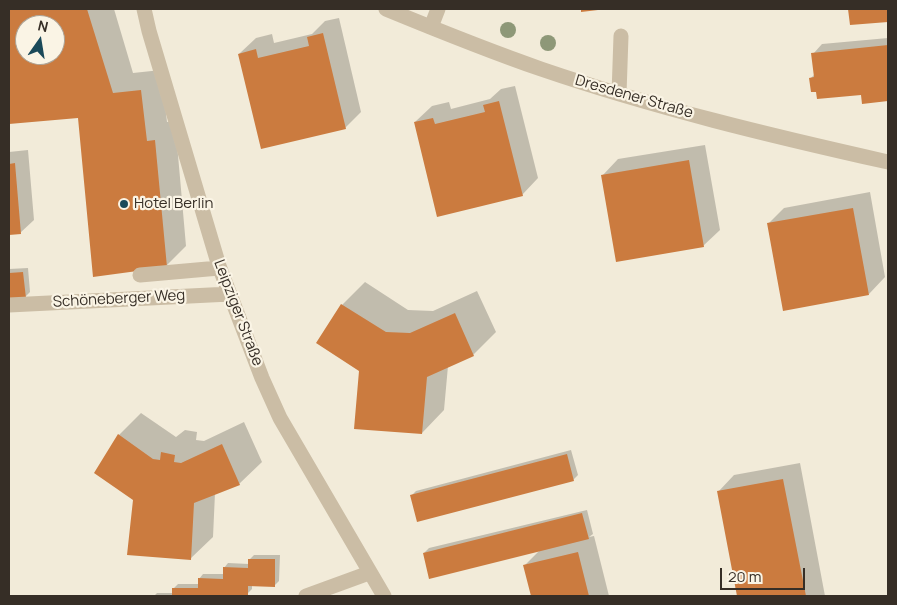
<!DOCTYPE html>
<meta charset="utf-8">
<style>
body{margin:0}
#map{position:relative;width:897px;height:605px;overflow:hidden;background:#f2ebd9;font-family:Manrope,sans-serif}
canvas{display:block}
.frame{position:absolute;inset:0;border:10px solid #362e26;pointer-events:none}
.north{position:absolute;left:15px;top:15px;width:50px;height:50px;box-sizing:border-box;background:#faf4e5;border:1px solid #aca599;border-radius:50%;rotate:13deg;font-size:14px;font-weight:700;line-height:20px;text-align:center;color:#362e26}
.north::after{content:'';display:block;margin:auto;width:18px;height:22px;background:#1a4959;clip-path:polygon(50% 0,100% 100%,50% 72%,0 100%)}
.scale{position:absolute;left:720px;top:568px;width:85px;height:22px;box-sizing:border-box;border:2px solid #362e26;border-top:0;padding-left:6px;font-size:15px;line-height:18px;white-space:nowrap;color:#362e26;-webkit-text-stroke:4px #faf4e5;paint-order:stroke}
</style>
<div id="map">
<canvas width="897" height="605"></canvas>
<div class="frame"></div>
<div class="north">N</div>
<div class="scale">20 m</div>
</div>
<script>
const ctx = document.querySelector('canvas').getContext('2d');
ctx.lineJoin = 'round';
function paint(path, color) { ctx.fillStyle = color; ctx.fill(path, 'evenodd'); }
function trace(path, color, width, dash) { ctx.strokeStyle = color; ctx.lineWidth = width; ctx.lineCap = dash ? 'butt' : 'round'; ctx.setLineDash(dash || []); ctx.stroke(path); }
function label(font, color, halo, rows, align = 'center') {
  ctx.font = font + ' Manrope,sans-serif'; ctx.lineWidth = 4.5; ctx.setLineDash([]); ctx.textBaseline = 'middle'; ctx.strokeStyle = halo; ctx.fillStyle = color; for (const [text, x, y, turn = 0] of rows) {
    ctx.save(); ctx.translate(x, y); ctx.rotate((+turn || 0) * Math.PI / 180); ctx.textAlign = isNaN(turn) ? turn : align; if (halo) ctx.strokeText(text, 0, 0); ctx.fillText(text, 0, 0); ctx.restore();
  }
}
paint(new Path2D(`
 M9,9H114L133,73L161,70L167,122L175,121L186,246L166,266L79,116L9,123ZM25,25H55V55H25Z
 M849,9H888V20L851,23Z
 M339,18L361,112L345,128L239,54L256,38L272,34L274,43L312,34L325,21Z
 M888,38V100L863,102V93L817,91L811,78L815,74L813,54L822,44Z
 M515,86L538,178L522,195L415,122L432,106L449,102L451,109L490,99L501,89Z
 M705,145L720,230L703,246L602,176L618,159Z
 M28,150L34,220L20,233L9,234V152Z
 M870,192L885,277L869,294L768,224L784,208Z
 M28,268L30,292L25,297L9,298V269Z
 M365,282L408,310L433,311L477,291L496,332L473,355L448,366L444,410L422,433L360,370L318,343L342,305Z
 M141,413L176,437L185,430L197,432L196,440L204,441L244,422L262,462L239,484L215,493L213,537L190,559L134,499L119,435Z
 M571,450L578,475L573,480L412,495L416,491Z
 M800,463L825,596H738L718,492L734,475Z
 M587,510L593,534L589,537L594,536L609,596H533L525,565L540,550L424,553L429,548Z
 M254,555H280L279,581L275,585H252V589L248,593H228V596H154L157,593H173V589L178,584H199V579L203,574H224V568L228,563L249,564V560Z`), '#0003');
paint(new Path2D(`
 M9,9H87L113,93L141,90L147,141L155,140L167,267L93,277L78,118L9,124ZM25,25H55V55H25Z
 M581,9H598V10L581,12Z
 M848,9H888V22L850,25Z
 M323,33L346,129L261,149L238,54L256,49L258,58L309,46L307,37Z
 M888,45V101L862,104L861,95L817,99L816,92H811L809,78L814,77L811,53Z
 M499,101L523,196L437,217L414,122L433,118L435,124L485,112L483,105Z
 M689,160L704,247L616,262L601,175Z
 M15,163L21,234L9,235V164Z
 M853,208L869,295L783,311L767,223Z
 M23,272L26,298L9,300V273Z
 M341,304L386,332L410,333L455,313L474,356L427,377L422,434L354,429L359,371L316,343Z
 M118,434L153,459L160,460L161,452L175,455L174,462L181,463L222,444L240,485L194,503L191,560L127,555L133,500L94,473Z
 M567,454L574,481L417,522L410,495Z
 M783,479L806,596H737L717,491Z
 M582,513L589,539L429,579L423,553Z
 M578,552L589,596H531L523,565Z
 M248,559H275V587L248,586V595L172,596V588H198V578L223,579V567L248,568Z`), '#cb7b3f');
trace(new Path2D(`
 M144,9L149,31L219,266L262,378L280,418L384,596
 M386,9C437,30 489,51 541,69C655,108 772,136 888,162
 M431,27L438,9
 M619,94L621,36
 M140,275L219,268
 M9,305L230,294
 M306,596L369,573`), '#cbbda5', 15);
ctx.fillStyle = '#8e9878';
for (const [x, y] of [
 [508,30],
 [548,43]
]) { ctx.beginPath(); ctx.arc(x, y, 8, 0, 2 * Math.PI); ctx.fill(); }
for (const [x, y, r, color] of [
 [124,204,5,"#1a4959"]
]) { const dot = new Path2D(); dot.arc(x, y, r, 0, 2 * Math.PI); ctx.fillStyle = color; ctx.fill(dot); trace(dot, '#faf4e5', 2); }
label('15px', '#362e26', '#faf4e5', [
 ["Dresdener Straße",634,97,16],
 ["Schöneberger Weg",119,299,-3],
 ["Leipziger Straße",238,313,69]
]);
label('15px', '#362e26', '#faf4e5', [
 ["Hotel Berlin",134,204]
], 'left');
</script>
